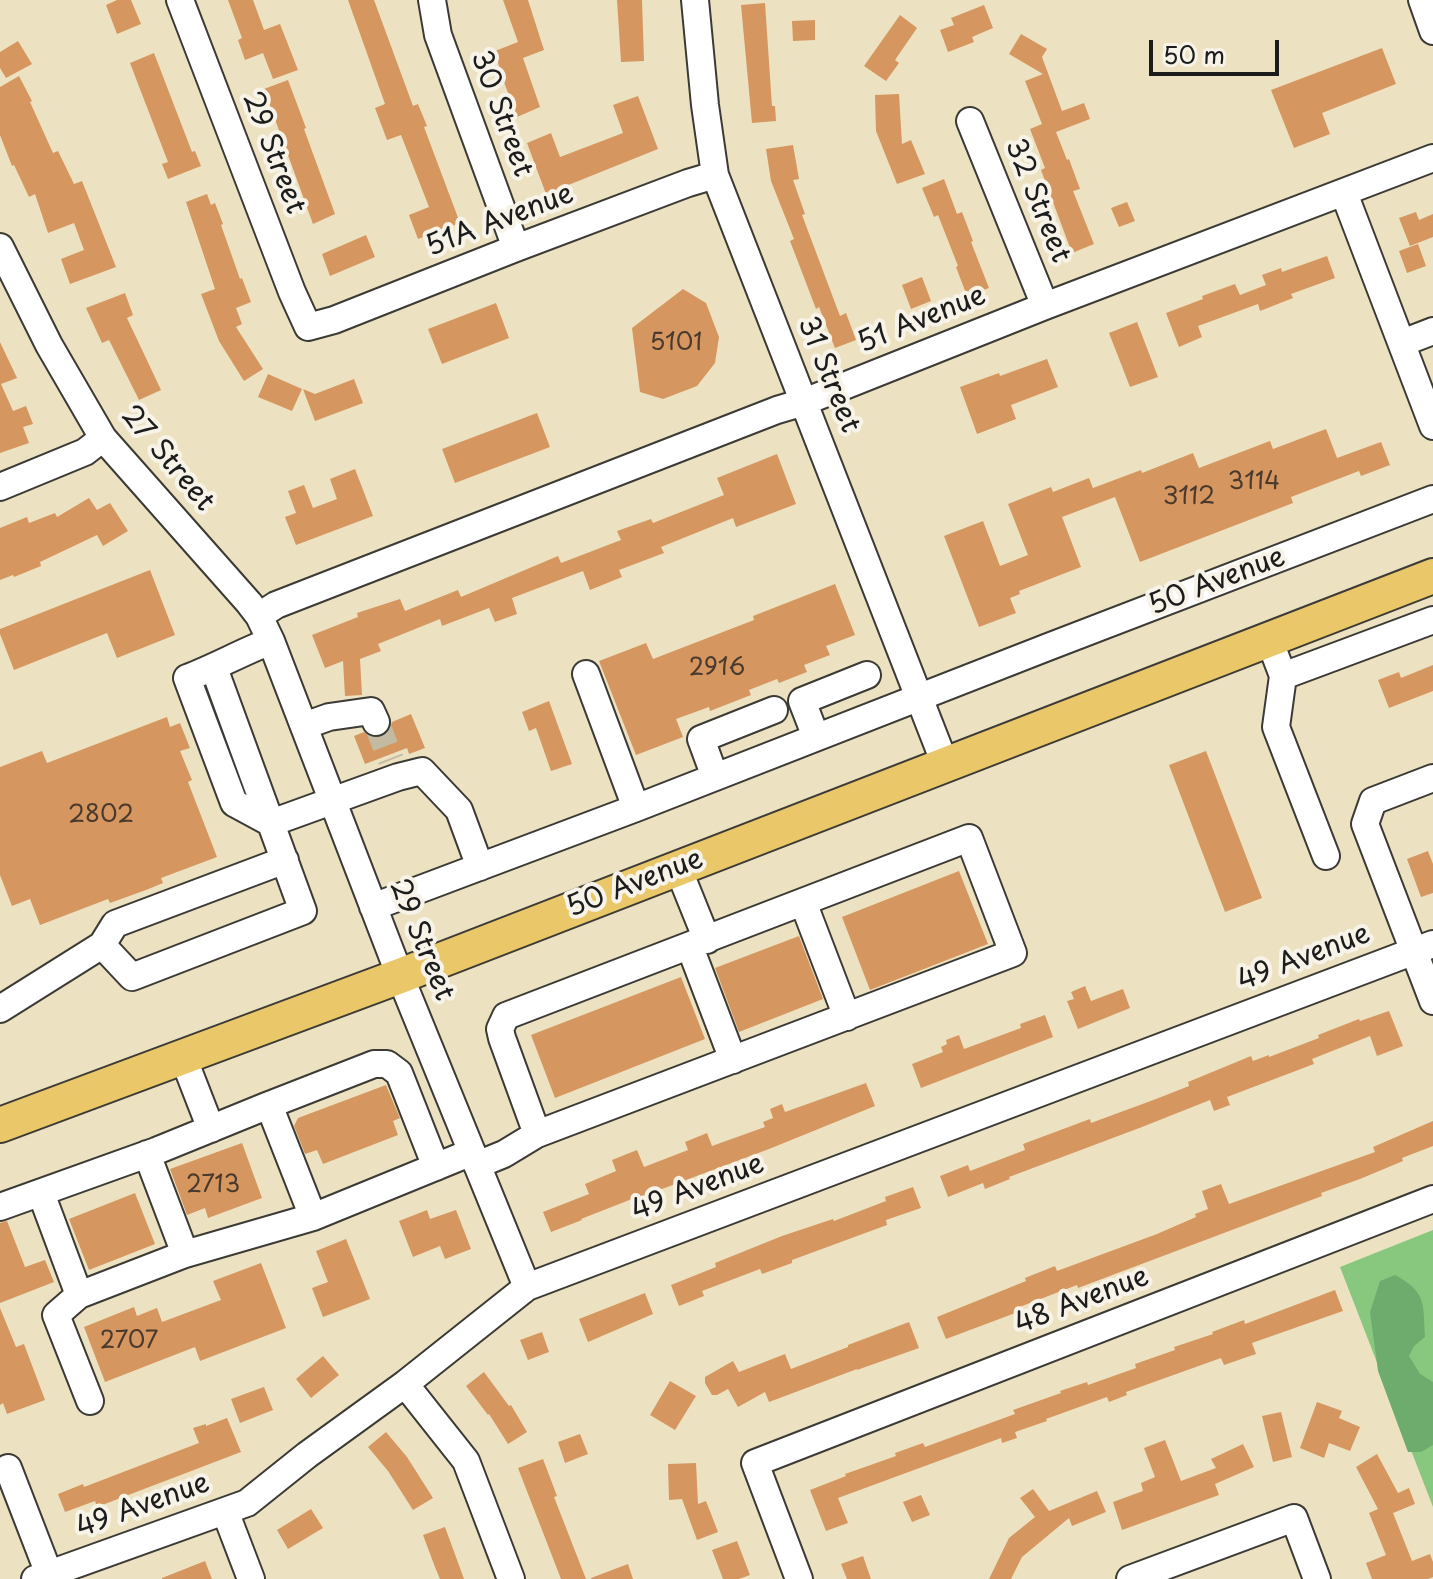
<!DOCTYPE html>
<style>
body{margin:0}
#map{position:relative;width:1433px;height:1579px;overflow:hidden;background:#ece2c2;font-family:"Playpen Sans",sans-serif}
canvas{display:block}
.scale{position:absolute;left:1149px;top:40px;width:130px;height:36px;box-sizing:border-box;border:4px solid #1c1c1c;border-top:0;padding-left:10px;font-size:24px;line-height:28px;white-space:nowrap;color:#1c1c1c;-webkit-text-stroke:6px #f7f3e8;paint-order:stroke}
</style>
<div id="map">
<canvas width="1433" height="1579"></canvas>
<div class="scale">50 m</div>
</div>
<script>
const ctx = document.querySelector('canvas').getContext('2d');
ctx.lineJoin = 'round';
function paint(path, color) { ctx.fillStyle = color; ctx.fill(path, 'evenodd'); }
function trace(path, color, width, dash) { ctx.strokeStyle = color; ctx.lineWidth = width; ctx.lineCap = dash ? 'butt' : 'round'; ctx.setLineDash(dash || []); ctx.stroke(path); }
function label(font, color, halo, rows, align = 'center') {
  ctx.font = font + ' "Playpen Sans",sans-serif'; ctx.lineWidth = 8; ctx.setLineDash([]); ctx.textBaseline = 'middle'; ctx.strokeStyle = halo; ctx.fillStyle = color; for (const [text, x, y, turn = 0] of rows) {
    ctx.save(); ctx.translate(x, y); ctx.rotate((+turn || 0) * Math.PI / 180); ctx.textAlign = isNaN(turn) ? turn : align; if (halo) ctx.strokeText(text, 0, 0); ctx.fillText(text, 0, 0); ctx.restore();
  }
}
paint(new Path2D(`
 M1433,1230V1507L1340,1267Z`), '#88c77e');
paint(new Path2D(`
 M1395,1275C1427,1292 1423,1304 1425,1337L1414,1346L1409,1356L1420,1374L1433,1382V1445L1421,1452H1408L1378,1371L1370,1312L1380,1281Z`), '#6eac6d');
paint(new Path2D(`
 M117,0H131L141,24L117,34L106,5Z
 M228,0H253L264,30L280,24L298,70L273,79L263,53L245,60L238,40L242,38Z
 M348,0H374L413,106L418,104L427,126L424,127L460,223L418,239L409,215L429,207L401,135L387,140L375,108L385,104Z
 M503,0H528L544,50L523,58L540,107L517,117L501,74L495,51L518,42Z
 M617,0H642L644,61L621,62Z
 M765,3L772,106H775L776,121L752,123L741,5Z
 M984,5L993,28L972,37L974,42L948,52L940,30L954,25L951,18Z
 M900,15L917,28L895,60L899,63L886,81L864,66Z
 M815,20V40L793,41L792,21Z
 M1021,34L1047,49L1042,57L1062,111L1084,103L1090,119L1056,132L1067,160L1069,159L1080,189L1073,191L1094,244L1072,253L1041,170L1045,168L1030,129L1042,124L1025,81L1043,74L1009,54Z
 M18,41L32,64L6,78L0,68V52Z
 M1382,48L1396,84L1322,113L1330,134L1294,148L1271,90Z
 M154,53L192,152L195,151L201,166L168,179L162,164L168,162L130,63Z
 M19,76L32,101L30,102L53,153L58,151L74,184L82,181L116,267L70,284L61,259L84,250L74,223L48,233L35,194L29,197L14,165L12,166L0,135V87Z
 M288,80L306,128L304,129L335,214L313,224L264,89Z
 M899,94L902,144L911,140L925,174L897,184L876,131L875,95Z
 M638,96L658,149L546,194L527,143L551,133L560,157L623,133L613,105Z
 M793,145L799,179L793,180L805,214L802,215L840,316L846,313L856,340L835,348L819,307L816,309L800,267L790,241L794,239L771,181L766,149Z
 M944,179L957,214L962,212L973,241L971,242L989,288L967,296L956,267L958,266L938,215L934,217L922,188Z
 M207,194L211,205L215,203L223,224L221,225L240,279L242,278L251,302L236,308L242,324L236,327L263,369L244,381L219,341L201,294L215,289L186,202Z
 M1127,202L1135,221L1119,227L1111,208Z
 M1416,212L1419,220L1433,214V237L1410,246L1399,218Z
 M366,235L375,257L330,276L322,254Z
 M1418,244L1426,266L1407,273L1399,251Z
 M1327,256L1335,278L1291,294L1293,298L1260,311L1258,304L1198,326L1202,337L1179,347L1166,313L1203,299L1202,296L1235,284L1240,295L1266,285L1262,275L1281,268L1282,272Z
 M922,277L931,301L911,309L902,285Z
 M683,289L706,303L719,337L715,363L697,386L663,399L640,392L632,328Z
 M125,293L133,315L127,318L161,390L139,400L109,340L102,343L86,308Z
 M496,303L509,338L442,364L428,329Z
 M1137,322L1158,377L1130,387L1109,333Z
 M0,342L17,378L1,384L13,411L26,406L33,424L23,427L29,443L0,453Z
 M1047,359L1058,387L1011,405L1016,419L977,434L960,387L999,373L1000,376Z
 M268,374L302,389L292,411L258,397Z
 M354,379L363,403L315,421L303,389L315,394Z
 M537,413L550,447L455,483L442,449Z
 M1326,429L1337,458L1381,442L1390,465L1361,476L1359,471L1291,497L1293,503L1140,562L1115,497L1062,517L1081,567L1019,591L1020,594L1010,598L1016,613L979,627L944,536L983,521L1000,566L1028,555L1008,504L1051,487L1053,492L1089,478L1093,488L1141,470L1142,473L1193,453L1199,468L1270,441L1273,449Z
 M777,454L796,504L736,527L733,518L661,547L664,553L619,570L622,577L590,590L583,571L512,598L517,614L495,622L489,608L442,626L440,619L378,644L381,651L360,659L362,695L345,696L343,661L325,668L312,635L358,617L357,613L400,599L405,611L458,590L461,597L558,556L561,563L621,540L617,531L651,519L653,523L724,495L717,478Z
 M355,469L373,516L296,545L285,517L296,513L288,491L304,485L313,508L337,499L330,479Z
 M89,498L97,510L110,503L128,531L103,546L97,535L40,562L41,566L14,577L13,575L0,580V528L27,517L29,523L55,513L57,517Z
 M150,570L175,635L117,658L107,633L14,670L0,634V629Z
 M835,584L855,635L826,646L830,655L804,665L807,672L779,683L777,679L749,690L751,695L710,711L709,707L676,719L683,737L636,755L599,661L646,643L653,659L754,620L753,616Z
 M1433,665V691L1389,708L1378,680L1399,672L1401,678Z
 M549,701L572,764L551,771L536,728L529,731L522,712Z
 M411,714L425,748L409,754L407,748L365,764L354,736L364,732L374,738L382,737L389,731L392,722Z
 M167,717L170,727L180,723L190,748L180,751L192,780L188,782L217,857L161,878L163,883L146,890L110,903L108,899L40,925L30,899L12,906L0,875V767L42,751L47,763Z
 M1206,751L1262,898L1225,912L1169,765Z
 M1428,851L1433,864V893L1421,897L1407,859Z
 M959,871L988,944L870,990L842,917Z
 M799,936L823,999L739,1032L715,968Z
 M681,977L705,1039L555,1098L531,1035Z
 M1085,986L1091,1001L1123,989L1130,1008L1078,1029L1067,1001L1074,999L1071,992Z
 M1389,1011L1403,1046L1377,1056L1370,1036L1312,1059L1314,1064L1227,1097L1230,1105L1214,1111L1210,1100L1142,1127L1009,1177L1010,1179L985,1189L983,1183L948,1197L940,1176L968,1165L970,1171L1025,1150L1023,1144L1090,1119L1091,1123L1156,1099L1189,1086L1188,1082L1251,1056L1253,1061L1269,1055V1057L1319,1038L1318,1035L1359,1019L1360,1021Z
 M1045,1015L1053,1037L921,1088L912,1064L943,1052L941,1047L947,1044L946,1040L959,1035L964,1049L1021,1028L1020,1024Z
 M866,1083L875,1106L769,1149L654,1192V1193L638,1200L637,1197L581,1219L582,1220L551,1232L543,1212L589,1194L585,1184L616,1171L612,1160L637,1150L644,1167L688,1150L685,1142L707,1133L712,1146L765,1127L763,1122L773,1118L770,1109L782,1104L785,1112Z
 M386,1085L400,1118L393,1121L398,1135L323,1164L317,1150L305,1154L294,1126L298,1118Z
 M1433,1121V1146L1402,1158L1403,1161L1360,1179L1321,1193L1322,1196L1078,1288L1077,1285L1017,1308L1018,1312L946,1339L937,1317L1026,1281L1025,1278L1055,1266L1057,1271L1157,1234L1196,1217L1195,1214L1208,1209L1202,1191L1221,1184L1229,1204L1375,1152L1373,1147Z
 M242,1143L262,1198L208,1218L205,1208L187,1215L170,1169Z
 M913,1187L921,1208L886,1220L887,1225L792,1260V1263L762,1274L760,1269L702,1291L704,1296L679,1306L671,1285L716,1267L715,1263L782,1236L833,1219L834,1221L886,1201L885,1197Z
 M135,1193L155,1244L89,1270L69,1219Z
 M427,1210L430,1219L456,1210L471,1249L445,1259L440,1246L413,1257L399,1221Z
 M7,1221L25,1267L45,1260L54,1282L0,1303V1223Z
 M346,1239L370,1299L323,1317L312,1288L328,1282L316,1251Z
 M261,1263L286,1328L200,1361L195,1347L105,1382L84,1327L134,1307L137,1316L157,1308L162,1322L221,1300L213,1281Z
 M1335,1290L1343,1311L1252,1343L1256,1354L1224,1365L1221,1358L1126,1392L1127,1395L1109,1402L1107,1397L1046,1419L1047,1421L1015,1432L1017,1438L1002,1443L1001,1438L838,1498L848,1523L826,1531L810,1490L846,1476L845,1474L896,1456L895,1453L923,1443L925,1447L1015,1414L1013,1410L1061,1393L1060,1391L1087,1382L1088,1385L1136,1368L1135,1364L1175,1350L1174,1347L1213,1334L1212,1332L1244,1320L1245,1324Z
 M645,1293L653,1314L588,1342L579,1319Z
 M0,1308L16,1347L24,1344L45,1400L7,1414L3,1403L0,1405Z
 M909,1322L919,1348L857,1370V1369L769,1402L765,1392L738,1407L728,1389L717,1395H712L705,1383V1377L733,1361L739,1372L785,1354L791,1369L848,1347V1345Z
 M542,1332L549,1352L528,1360L520,1340Z
 M323,1356L339,1375L311,1398L296,1379Z
 M484,1372L509,1406L511,1405L527,1432L508,1444L489,1414L488,1415L466,1386Z
 M670,1381L696,1396L675,1430L650,1415Z
 M264,1387L273,1410L240,1423L231,1399Z
 M1317,1402L1342,1411L1339,1418L1360,1427L1350,1451L1329,1443L1324,1458L1300,1448Z
 M1281,1412L1292,1457L1273,1462L1262,1416Z
 M227,1418L241,1452L97,1507L95,1501L65,1512L58,1494L83,1484L84,1487L199,1443L193,1428L206,1424V1426Z
 M386,1432L407,1457L433,1498L413,1510L388,1471L368,1447Z
 M580,1434L588,1454L565,1463L558,1442Z
 M1165,1440L1181,1481L1216,1468L1211,1459L1243,1444L1254,1467L1215,1484L1219,1495L1122,1530L1113,1502L1143,1491L1141,1483L1155,1477L1144,1448Z
 M1377,1454L1398,1493L1409,1488L1415,1504L1393,1513L1412,1561L1430,1554L1433,1562V1577L1428,1579H1372L1366,1563L1386,1555L1369,1513L1378,1509L1356,1467Z
 M543,1459L557,1496L554,1497L586,1579H561L518,1468Z
 M696,1463L698,1504L706,1501L718,1532L697,1540L682,1499L669,1500L668,1464Z
 M1033,1489L1049,1511L1097,1491L1106,1512L1072,1526L1069,1518L1022,1557L1011,1579H989L1009,1538L1035,1517L1020,1498Z
 M921,1495L930,1515L912,1522L903,1502Z
 M311,1509L323,1528L288,1549L277,1530Z
 M445,1527L464,1579H440L435,1567L423,1535Z
 M737,1541L750,1575L739,1579H723L712,1550Z
 M863,1556L871,1579H847L841,1564Z
 M205,1561L212,1579H162V1578Z
 M628,1564L633,1579H591V1578Z`), '#d6965f');
trace(new Path2D(`
 M376,722L391,760`), '#c2baa1', 26, [26, 13]);
const minor = new Path2D(`
 M180,0L292,292L308,327L334,320L516,248L688,183L715,175
 M432,0L438,35L516,248
 M695,0L705,105L715,175L945,764
 M1422,0L1433,31
 M970,121L1045,306
 M1344,193L1433,426
 M0,247L49,345L103,438L249,603L259,616L271,641L400,976L527,1287
 M1402,343L1433,331
 M0,487L85,452L103,438
 M259,616L276,605L777,410L804,402L1045,306L1433,158
 M1269,639L1283,676L1433,620
 M271,641C242,652 216,667 187,678L234,803L271,823L398,777L422,771L459,810L480,867
 M214,668L303,911L132,977L102,945L115,924L285,860
 M586,674L636,808
 M1283,676L1276,727L1326,856
 M304,726L329,717L371,711L376,722
 M816,737L802,701L867,675
 M715,777L701,739L774,710
 M1433,778L1373,801L1365,824L1433,1001
 M969,838L1013,953L537,1134L502,1038L500,1029L506,1016Z
 M678,868L707,940
 M803,902L847,1017
 M373,907L636,808L1048,647L1433,499
 M690,947L733,1060
 M0,1009L102,945
 M183,1057L211,1129
 M147,1154L185,1254
 M477,1165L504,1154L537,1134
 M41,1193L79,1295
 M0,1207L156,1151L269,1105
 M313,1217L269,1105L374,1064H387L399,1073L436,1167
 M405,1384L466,1461L511,1579
 M90,1401L56,1315L79,1295L185,1254L313,1217L472,1152
 M8,1468L49,1574
 M225,1511L251,1579
 M35,1579L247,1503L307,1455L405,1384L527,1287L1433,944
 M799,1579L755,1463L1433,1199
 M1130,1579L1294,1518L1317,1579`);
const major = new Path2D(`
 M0,1125L400,976L1433,576`);
trace(minor, '#3b3a35', 30);
trace(major, '#3b3a35', 38);
trace(minor, '#fff', 26);
trace(major, '#eac769', 34);
label('24px', '#4a3a2d', null, [
 ["5101",676,343],
 ["3114",1254,482],
 ["3112",1189,497],
 ["2916",717,668],
 ["2802",101,815],
 ["2713",213,1185],
 ["2707",129,1341]
]);
label('28px', '#1c1c1c', '#f7f3e8', [
 ["30 Street",501,114,70],
 ["29 Street",273,153,69],
 ["32 Street",1037,201,68],
 ["51A Avenue",500,221,-21],
 ["51 Avenue",922,320,-22],
 ["31 Street",828,375,68],
 ["27 Street",167,459,50],
 ["50 Avenue",1217,582,-21],
 ["50 Avenue",635,884,-21],
 ["29 Street",421,940,68],
 ["49 Avenue",1304,958,-21],
 ["49 Avenue",698,1188,-21],
 ["48 Avenue",1082,1301,-21],
 ["49 Avenue",143,1506,-20]
]);
</script>
